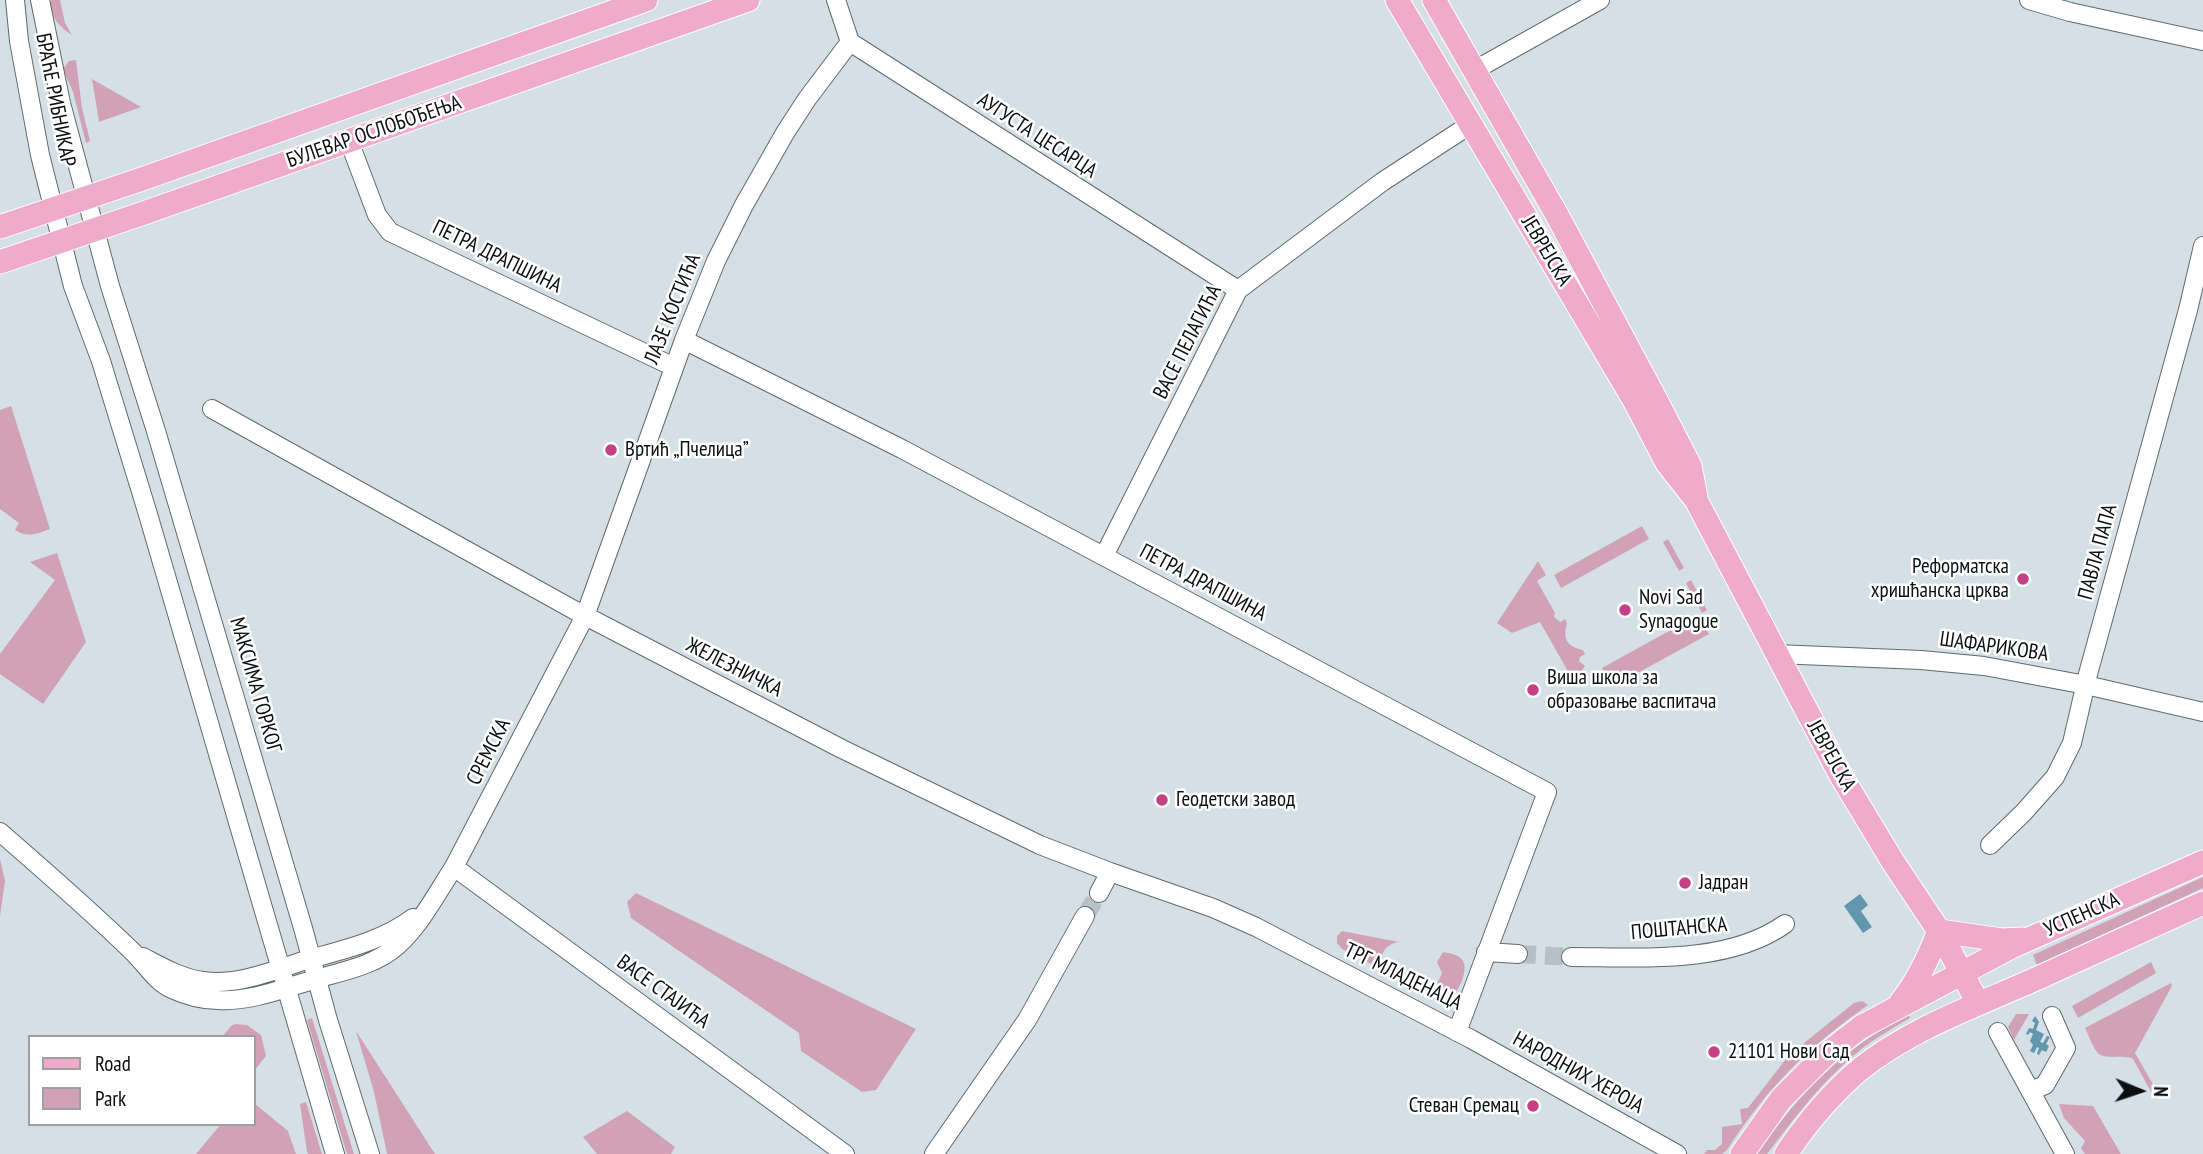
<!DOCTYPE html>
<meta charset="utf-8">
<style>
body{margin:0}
#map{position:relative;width:2203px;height:1154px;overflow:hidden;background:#d4e0e6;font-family:"PT Sans Narrow",sans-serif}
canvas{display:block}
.legend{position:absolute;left:28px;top:1035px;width:228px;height:91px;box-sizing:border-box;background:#fff;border:2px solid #9d9fa0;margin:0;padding:9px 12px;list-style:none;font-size:21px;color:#0b0f11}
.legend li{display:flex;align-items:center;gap:14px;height:35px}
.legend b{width:35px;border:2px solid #9d9fa0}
.north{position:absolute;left:2105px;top:1056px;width:70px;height:70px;-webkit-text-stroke:5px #fff;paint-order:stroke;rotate:92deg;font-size:19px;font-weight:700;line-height:28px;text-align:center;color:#0b0f11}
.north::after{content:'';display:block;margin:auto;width:24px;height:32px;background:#0b0f11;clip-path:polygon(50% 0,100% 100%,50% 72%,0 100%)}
</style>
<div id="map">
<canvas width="2203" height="1154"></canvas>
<ul class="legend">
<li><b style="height:9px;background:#eeabca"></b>Road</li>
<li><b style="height:19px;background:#d1a2b5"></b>Park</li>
</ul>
<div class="north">N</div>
</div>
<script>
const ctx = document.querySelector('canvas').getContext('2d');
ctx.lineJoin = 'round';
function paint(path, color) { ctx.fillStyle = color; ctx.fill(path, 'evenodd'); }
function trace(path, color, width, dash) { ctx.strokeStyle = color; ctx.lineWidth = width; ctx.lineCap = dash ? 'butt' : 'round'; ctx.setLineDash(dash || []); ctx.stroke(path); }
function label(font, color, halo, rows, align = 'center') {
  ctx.font = font + ' "PT Sans Narrow",sans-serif'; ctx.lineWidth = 5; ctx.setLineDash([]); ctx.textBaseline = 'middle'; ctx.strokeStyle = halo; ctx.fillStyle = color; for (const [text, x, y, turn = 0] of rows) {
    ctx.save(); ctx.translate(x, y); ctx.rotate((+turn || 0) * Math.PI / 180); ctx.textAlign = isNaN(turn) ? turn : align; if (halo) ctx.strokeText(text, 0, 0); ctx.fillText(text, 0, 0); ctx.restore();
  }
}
paint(new Path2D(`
 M52,0H60L65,23L72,35C59,27 52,18 49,3Z
 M76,60L82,108L90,141L86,143L73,92L63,69L69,61Z
 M92,79L141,107L99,122Z
 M11,406L50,529C37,534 27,538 15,530L19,523L0,509V410Z
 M1642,526L1649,539L1561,588L1554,575Z
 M1668,539L1684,568L1679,571L1663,542Z
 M57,553L86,642L43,704L0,674V654L55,580L30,562Z
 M1538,561L1546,575L1537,581L1555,613L1554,617L1560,622L1565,619L1567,623C1563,639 1566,646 1583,650L1585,654L1580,657L1579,661L1585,666L1574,682L1540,622L1512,633L1497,623Z
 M1691,580L1707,610L1702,613L1686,583Z
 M1698,615L1709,634L1612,687L1602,668Z
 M0,859L5,881L0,916Z
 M2203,877V888L2037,965L2033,955Z
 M636,893L916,1029L876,1090L862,1092L801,1051L799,1033L631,918L627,902Z
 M1342,931L1399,942C1383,944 1376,959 1387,972L1342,949L1337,943V936Z
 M1443,952C1450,953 1460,955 1463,961C1469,971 1457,996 1447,1001L1432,995L1442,973L1437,962Z
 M2151,962L2156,973L2078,1018L2072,1006Z
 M2171,983L2172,986L2135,1053L2158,1093L2155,1099L2133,1059C2123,1054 2108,1060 2099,1054C2093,1049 2089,1035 2085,1028Z
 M1862,1001L1868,1005C1809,1046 1766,1089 1727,1150L1722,1154H1704L1707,1150H1715L1722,1144V1127L1742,1124L1740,1109L1748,1108L1789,1055L1854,1003Z
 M1908,1014L1910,1018C1893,1028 1875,1038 1859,1051C1823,1080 1795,1117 1767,1154H1756C1803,1090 1838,1053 1908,1014Z
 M2016,1014H2029L2014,1040L2008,1027Z
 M312,1018L354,1154H347L307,1020Z
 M235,1024L247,1025L261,1035L266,1056L254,1071V1037H222L231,1026Z
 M356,1031L435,1154H387L374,1092Z
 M306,1102L322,1154H308L307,1152L300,1104Z
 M254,1103L288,1131L296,1154H196L221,1124H254Z
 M2059,1104L2093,1106L2121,1154H2085L2081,1148L2085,1141L2064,1118Z
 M627,1111L675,1147L671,1154H597L583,1137Z`), '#d1a2b5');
paint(new Path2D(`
 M1860,894L1868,905L1861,911L1872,927L1863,933L1844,906Z
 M2035,1016L2039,1022L2036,1030L2044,1034L2040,1042L2043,1043L2047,1036L2050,1037L2046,1044L2049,1046L2046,1052L2042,1050L2039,1055L2037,1054L2039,1048L2037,1047L2034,1053L2030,1051L2033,1045L2030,1041L2033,1034L2030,1032L2028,1035L2026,1034L2029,1028L2033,1029L2035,1023L2032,1021Z`), '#6296ac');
trace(new Path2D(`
 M1085,916L1099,893
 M1518,954L1571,957`), '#b6c1c6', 18, [18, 9]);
const minor = new Path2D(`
 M15,0L19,41L40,155L73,286L101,361L147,511L335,1154
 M40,0L61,103L110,286L156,431L303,928L328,1020L370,1154
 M836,0L850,42L1238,290
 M2029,0L2070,12L2203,41
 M1475,70L1600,0
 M349,141L377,215L390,232L674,367
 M684,340L902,449L1547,792L1457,1032
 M212,409L574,610L842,749L1040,845L1110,872L1213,908L1256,927L1471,1039L1677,1154
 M1104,556L1238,290L1382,182L1471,124
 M1776,654L1921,660L1984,666L2086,685L2203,712
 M0,832C45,871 91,911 134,953C146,965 156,982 172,989C185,995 203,1000 218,1000C251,1002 284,988 316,979C344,971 376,965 398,945C421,924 437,893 454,867L585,616L684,340L716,261L744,205L785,133L807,99L850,42
 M1990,845L2024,812L2055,777L2072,743L2088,674L2188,310L2203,246
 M454,867L845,1154
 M1099,893L1110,872
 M1486,952L1518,954
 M143,957C162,967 181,978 203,981C236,986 272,971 303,961C341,950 381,942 413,918
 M1571,957C1640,957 1727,965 1785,924
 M1998,1032L2065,1154
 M2031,1091L2045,1085L2066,1048L2052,1016
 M934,1154L1027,1020L1085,916`);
const major = new Path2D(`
 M1397,0L1634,400L1667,463L1696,500L1840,774L1893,862L1939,931L1978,1003
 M1434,0L1557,215L1656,400L1690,466L1696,497
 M0,227L145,178L646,0
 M0,262L141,214L748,0
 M1939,931L2002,940L2023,939
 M1901,1002C1918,981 1929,956 1939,931
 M1742,1154L1781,1099L1826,1054L1861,1027L2011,947L2203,862
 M1786,1154C1806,1124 1831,1094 1859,1070C1911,1028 1978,1005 2038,978C2093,953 2148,928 2203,903`);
trace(minor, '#5f6a6f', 20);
trace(major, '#fff', 25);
trace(minor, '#fff', 18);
trace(major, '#eeabca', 23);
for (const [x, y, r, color] of [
 [611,450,7,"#c54084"],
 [2023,579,7,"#c54084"],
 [1625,610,7,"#c54084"],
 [1533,690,7,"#c54084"],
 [1162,800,7,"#c54084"],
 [1685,883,7,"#c54084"],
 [1714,1052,7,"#c54084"],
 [1533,1106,7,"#c54084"]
]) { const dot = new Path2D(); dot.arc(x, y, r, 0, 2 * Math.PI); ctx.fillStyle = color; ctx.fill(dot); trace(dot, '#fff', 2.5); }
label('21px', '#0b0f11', '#fff', [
 ["БРАЋЕ РИБНИКАР",55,100,79],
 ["БУЛЕВАР ОСЛОБОЂЕЊА",374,132,-19],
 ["АУГУСТА ЦЕСАРЦА",1037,136,33],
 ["ЈЕВРЕЈСКА",1546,251,59],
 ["ПЕТРА ДРАПШИНА",497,257,26],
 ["ЛАЗЕ КОСТИЋА",673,309,-68],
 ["ВАСЕ ПЕЛАГИЋА",1188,342,-63],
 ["ПАВЛА ПАПА",2098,552,-75],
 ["ПЕТРА ДРАПШИНА",1203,583,28],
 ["ШАФАРИКОВА",1994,647,8],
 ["ЖЕЛЕЗНИЧКА",734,668,27],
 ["МАКСИМА ГОРКОГ",255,685,74],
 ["СРЕМСКА",489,752,-63],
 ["ЈЕВРЕЈСКА",1831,756,61],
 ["УСПЕНСКА",2082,915,-24],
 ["ПОШТАНСКА",1679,929,-5],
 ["ТРГ МЛАДЕНАЦА",1403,977,26],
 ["ВАСЕ СТАЈИЋА",663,992,36],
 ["НАРОДНИХ ХЕРОЈА",1578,1073,29]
]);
label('21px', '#0b0f11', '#fff', [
 ["Вртић „Пчелица”",625,450],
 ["Реформатска",2009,567,"right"],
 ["хришћанска црква",2009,591,"right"],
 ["Novi Sad",1639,598],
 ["Synagogue",1639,622],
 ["Виша школа за",1547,678],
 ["образовање васпитача",1547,702],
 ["Геодетски завод",1176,800],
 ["Јадран",1699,883],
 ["21101 Нови Сад",1728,1052],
 ["Стеван Сремац",1519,1106,"right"]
], 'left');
</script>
